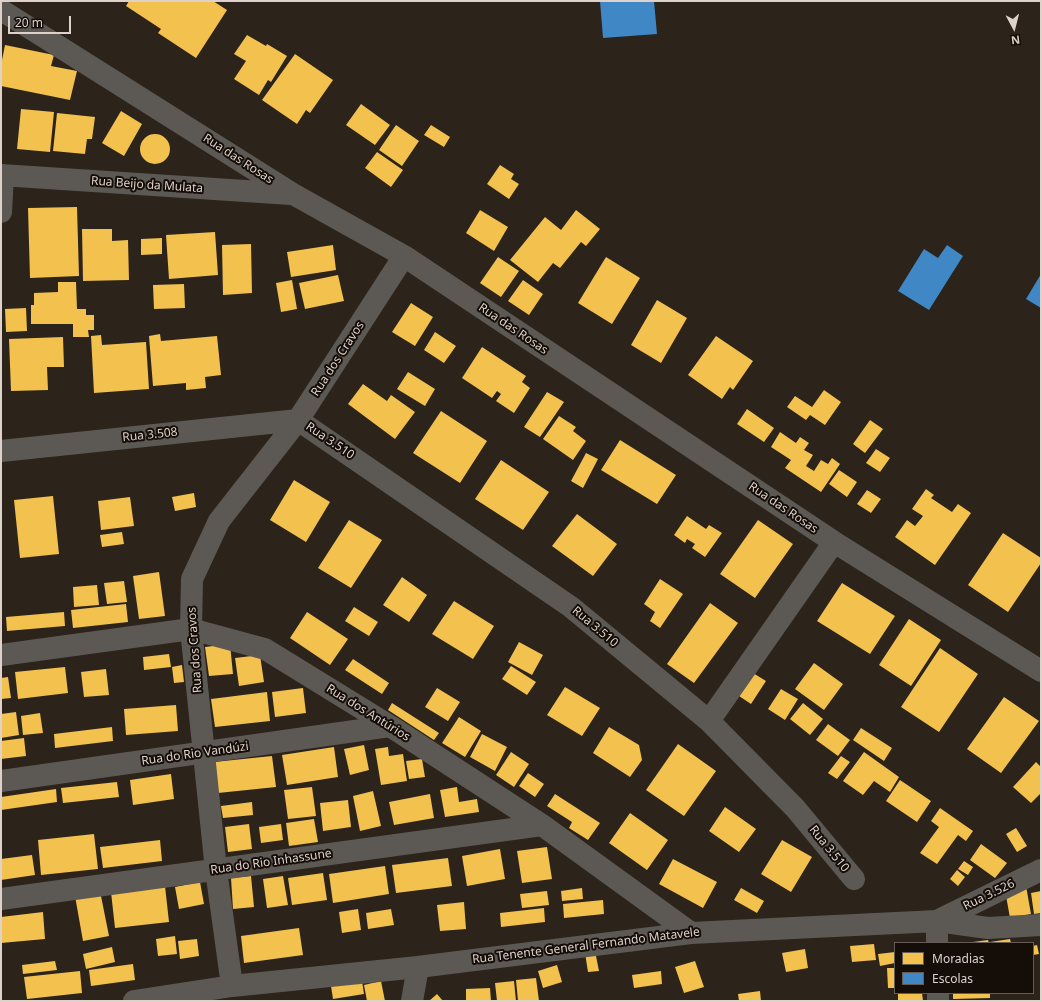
<!DOCTYPE html>
<meta charset="utf-8">
<style>
body{margin:0}
#map{position:relative;width:1042px;height:1002px;overflow:hidden;background:#2c231b;font-family:"Noto Sans",sans-serif}
canvas{display:block}
.frame{position:absolute;inset:0;border:2px solid #ded2ca;pointer-events:none}
.legend{position:absolute;left:894px;top:942px;width:140px;height:52px;box-sizing:border-box;background:#150d08;border:1px solid #655c56;margin:0;padding:5px 7px;list-style:none;font-size:12px;color:#ded2ca}
.legend li{display:flex;align-items:center;gap:8px;height:20px}
.legend b{width:20px;border:1px solid #655c56}
.north{position:absolute;left:994px;top:8px;width:40px;height:40px;-webkit-text-stroke:3px #150d08;paint-order:stroke;rotate:173deg;font-size:11px;font-weight:700;line-height:16px;text-align:center;color:#ded2ca}
.north::after{content:'';display:block;margin:auto;width:14px;height:18px;background:#ded2ca;clip-path:polygon(50% 0,100% 100%,50% 72%,0 100%)}
.scale{position:absolute;left:8px;top:16px;width:63px;height:18px;box-sizing:border-box;border:2px solid #ded2ca;border-top:0;padding-left:5px;font-size:12px;line-height:14px;white-space:nowrap;color:#ded2ca;-webkit-text-stroke:3px #150d08;paint-order:stroke}
</style>
<div id="map">
<canvas width="1042" height="1002"></canvas>
<div class="frame"></div>
<ul class="legend">
<li><b style="height:11px;background:#f2c14e"></b>Moradias</li>
<li><b style="height:11px;background:#3f88c5"></b>Escolas</li>
</ul>
<div class="north">N</div>
<div class="scale">20 m</div>
</div>
<script>
const ctx = document.querySelector('canvas').getContext('2d');
ctx.lineJoin = 'round';
function paint(path, color) { ctx.fillStyle = color; ctx.fill(path, 'evenodd'); }
function trace(path, color, width, dash) { ctx.strokeStyle = color; ctx.lineWidth = width; ctx.lineCap = dash ? 'butt' : 'round'; ctx.setLineDash(dash || []); ctx.stroke(path); }
function label(font, color, halo, rows, align = 'center') {
  ctx.font = font + ' "Noto Sans",sans-serif'; ctx.lineWidth = 4; ctx.setLineDash([]); ctx.textBaseline = 'middle'; ctx.strokeStyle = halo; ctx.fillStyle = color; for (const [text, x, y, turn = 0] of rows) {
    ctx.save(); ctx.translate(x, y); ctx.rotate((+turn || 0) * Math.PI / 180); ctx.textAlign = isNaN(turn) ? turn : align; if (halo) ctx.strokeText(text, 0, 0); ctx.fillText(text, 0, 0); ctx.restore();
  }
}
paint(new Path2D(`
 M129,1H213L227,10L196,58L158,33L161,29L126,6Z
 M247,35L266,46L267,44L287,56L271,82L268,80L259,95L234,79L246,61L234,54Z
 M5,45L54,55L51,66L77,71L70,100L1,86V65Z
 M295,54L333,80L310,113L306,110L297,124L262,100Z
 M361,104L390,125L375,145L346,125Z
 M21,109L54,112L50,152L17,149Z
 M121,111L142,124L124,156L102,143Z
 M57,113L95,117L92,139H87L85,154L53,151Z
 M396,125L419,141L402,166L379,150Z
 M431,125L450,137L444,147L424,135Z
 M140 149a15 15 0 1 1 30 0a15 15 0 1 1-30 0Z
 M377,152L403,170L391,187L365,168Z
 M500,165L514,174L511,179L519,184L509,199L487,184Z
 M77,207L79,276L30,278L28,208Z
 M480,210L508,227L494,251L466,233Z
 M576,210L600,229L586,246L581,242L560,268L553,263L538,282L510,260L545,217L561,230Z
 M82,229H112V241L128,240L129,280L83,281Z
 M215,232L218,275L169,279L166,235Z
 M162,238V254L141,255V239Z
 M251,244L252,293L223,295L222,245Z
 M333,245L336,270L291,277L287,252Z
 M498,257L519,271L501,297L480,283Z
 M606,257L640,278L612,324L578,303Z
 M338,275L344,301L305,309L299,283Z
 M292,280L297,309L281,312L276,283Z
 M523,280L543,294L529,315L508,301Z
 M58,282H76L77,309H86V315H94V330H88L89,337H73V324H31V305H34V293L58,292Z
 M184,284L185,308L154,309L153,285Z
 M657,300L687,318L661,363L631,345Z
 M411,303L433,317L415,346L392,332Z
 M26,308L27,331L6,332L5,309Z
 M435,332L456,346L444,363L424,350Z
 M160,334L161,341L217,336L221,375L205,377L206,388L186,390V383L153,386L149,336Z
 M101,335L102,345L146,342L149,389L94,393L91,336Z
 M716,336L753,361L733,390L730,387L722,399L688,375Z
 M63,337L64,367H47L48,390L11,391L9,339Z
 M482,347L526,376L522,382L530,388L514,413L496,401L501,394L497,391L492,398L462,378Z
 M408,372L435,389L425,406L397,389Z
 M363,384L387,401L391,395L415,412L395,439L348,404Z
 M824,390L841,402L825,425L810,415L806,420L787,407L795,396L812,407Z
 M547,392L564,402L540,437L524,427Z
 M747,409L774,428L764,442L737,424Z
 M441,411L487,441L460,483L413,453Z
 M559,416L576,427L573,431L586,441L573,460L543,439Z
 M870,420L883,429L865,453L853,444Z
 M780,432L796,443L800,437L809,443L804,450L813,455L806,466L814,471L821,460L828,464L832,458L840,464L821,492L785,468L791,460L771,447Z
 M620,440L676,475L657,504L601,470Z
 M876,449L890,458L880,472L866,463Z
 M586,453L598,459L583,488L571,481Z
 M501,460L549,492L523,530L475,499Z
 M839,470L857,482L847,497L829,484Z
 M294,480L330,502L306,542L270,520Z
 M926,489L934,495L931,498L952,512L958,504L971,513L935,565L895,537L907,520L915,526L923,516L912,509Z
 M867,490L881,499L871,513L857,504Z
 M194,493L196,507L175,511L172,497Z
 M53,496L59,554L20,558L14,500Z
 M130,497L134,526L101,530L98,501Z
 M577,514L617,544L593,576L552,546Z
 M687,516L706,529L709,525L722,533L705,557L692,548L695,544L687,539L685,543L674,535Z
 M349,520L382,540L351,588L318,568Z
 M758,520L793,544L755,598L720,574Z
 M122,532L124,544L102,547L100,535Z
 M1003,533L1041,558V563L1008,612L968,585Z
 M159,572L165,616L139,619L133,576Z
 M402,577L427,595L409,622L383,605Z
 M660,579L683,594L660,628L650,621L655,612L644,604Z
 M124,581L127,602L107,604L104,583Z
 M842,583L895,616L870,654L817,621Z
 M97,585L99,605L74,607L73,587Z
 M454,601L494,626L473,659L432,634Z
 M710,603L738,623L694,683L667,664Z
 M126,604L128,622L73,628L71,610Z
 M354,607L378,622L369,636L345,621Z
 M64,612L65,626L7,631L6,617Z
 M307,612L348,639L330,665L290,638Z
 M909,619L941,640L911,686L879,665Z
 M519,642L543,655L532,675L508,662Z
 M230,644L233,674L209,676L205,647Z
 M940,648L978,674L939,732L901,707Z
 M169,654L171,667L144,670L143,657Z
 M260,655L264,682L239,686L235,658Z
 M353,659L389,683L382,694L345,670Z
 M814,663L843,684L824,710L795,689Z
 M182,665L184,682L174,683L172,667Z
 M511,666L536,682L527,695L502,679Z
 M65,667L68,693L18,699L15,672Z
 M106,669L109,695L84,697L81,672Z
 M753,673L766,681L751,704L739,696Z
 M8,677L11,698L1,699V678Z
 M565,687L600,708L582,736L547,715Z
 M303,688L306,713L275,717L272,692Z
 M437,688L460,702L448,721L425,707Z
 M781,689L798,699L785,720L768,709Z
 M267,692L270,721L215,727L211,699Z
 M1004,697L1039,721L1001,773L967,749Z
 M392,703L439,733L434,740L388,710Z
 M803,703L823,719L810,735L790,719Z
 M176,705L178,731L126,735L124,709Z
 M16,712L19,735L1,738V714Z
 M40,713L43,733L23,735L21,716Z
 M459,717L481,731L465,757L442,743Z
 M828,724L850,740L838,756L816,740Z
 M112,727L113,741L55,748L54,734Z
 M609,727L639,745L642,760L630,777L593,753Z
 M861,728L892,748L884,761L853,740Z
 M482,734L507,747L495,771L470,757Z
 M24,738L26,756L1,759V741Z
 M678,744L716,771L684,816L646,790Z
 M364,745L369,770L350,775L344,749Z
 M334,747L338,777L287,785L282,755Z
 M388,747L389,756L403,754L407,781L381,785L375,749Z
 M511,752L529,764L514,787L496,775Z
 M864,752L899,777L890,792L874,781L863,795L843,781Z
 M272,756L276,787L218,793L214,762Z
 M841,756L850,762L837,779L828,773Z
 M422,759L425,777L409,779L406,761Z
 M1036,762L1041,767V793L1031,803L1013,787Z
 M528,773L544,784L535,797L519,786Z
 M171,774L174,799L133,805L130,780Z
 M900,780L931,801L917,822L886,801Z
 M117,782L119,797L63,803L61,788Z
 M312,787L316,816L288,819L284,790Z
 M457,787L459,802L477,799L479,812L445,817L440,790Z
 M56,789L57,802L1,810V797Z
 M373,791L381,826L360,831L353,796Z
 M430,794L434,818L394,825L389,802Z
 M555,794L600,823L588,840L569,828L572,822L547,806Z
 M348,800L351,827L323,831L320,803Z
 M252,802L253,815L223,818L221,806Z
 M725,807L756,829L739,852L709,831Z
 M940,808L973,831L966,841L958,835L937,864L920,853L939,827L931,821Z
 M630,813L668,840L647,870L609,843Z
 M314,819L318,842L289,846L286,823Z
 M249,824L252,849L228,852L225,827Z
 M281,824L283,840L261,843L259,827Z
 M1016,828L1027,846L1017,852L1006,834Z
 M94,834L98,869L41,875L38,840Z
 M160,840L162,861L103,868L100,847Z
 M782,840L812,857L791,892L761,874Z
 M981,844L1007,863L995,878L970,860Z
 M547,847L552,879L522,883L517,851Z
 M500,849L505,879L467,886L462,856Z
 M32,855L35,875L1,880V859Z
 M448,858L452,886L396,893L392,865Z
 M673,859L717,882L703,908L659,884Z
 M964,861L973,867L968,875L958,869Z
 M385,866L389,894L333,903L329,874Z
 M957,870L965,877L958,886L950,879Z
 M323,873L327,900L292,905L288,878Z
 M251,876L254,907L233,909L231,878Z
 M283,876L288,905L267,908L263,879Z
 M200,882L204,904L179,909L175,887Z
 M165,886L169,922L115,928L111,892Z
 M1026,886L1031,914L1010,918L1005,890Z
 M582,888L583,899L562,901L561,891Z
 M741,888L764,901L757,913L734,900Z
 M100,891L109,936L83,941L75,896Z
 M547,891L549,905L522,908L520,894Z
 M1041,891V913L1034,914L1031,893Z
 M603,900L604,914L564,918L563,904Z
 M464,902L466,929L440,931L437,905Z
 M544,908L545,922L501,927L500,913Z
 M358,909L361,930L342,933L339,912Z
 M391,909L394,925L368,929L366,913Z
 M43,912L45,939L1,943V917Z
 M299,928L303,955L244,963L241,936Z
 M175,936L177,954L158,956L156,939Z
 M197,939L199,956L180,959L178,941Z
 M1010,939L1011,943H990V942Z
 M988,940L989,943H973V942Z
 M874,944L876,960L852,962L850,946Z
 M1037,945L1039,954L1033,955V946Z
 M112,947L115,962L86,969L83,954Z
 M805,949L808,968L786,972L782,953Z
 M595,951L599,971L588,972L585,953Z
 M895,952V963L880,966L878,954Z
 M55,961L57,970L23,974L22,965Z
 M695,961L704,987L684,993L675,967Z
 M133,964L135,980L91,986L89,970Z
 M557,965L562,982L543,988L538,971Z
 M887,968H895V988H888Z
 M80,971L82,993L27,999L24,977Z
 M661,971L662,984L634,988L632,975Z
 M536,978L539,1001H518L516,980Z
 M362,981L364,994L333,999L331,986Z
 M381,981L385,1001H367L364,985Z
 M514,981L516,1001H497L495,983Z
 M490,988L491,1001H466V989Z
 M760,991L761,1001H739L738,994Z
 M898,993H922L923,1001H898Z
 M953,993H990V998L953,999Z
 M437,994L443,1001H429Z`), '#f2c14e');
paint(new Path2D(`
 M600,1H654L657,34L603,38Z
 M947,245L963,256L929,310L898,291L924,249L938,258Z
 M1041,274V308L1026,299Z`), '#3f88c5');
trace(new Path2D(`
 M1,10L293,194L404,256L834,542L709,721
 M1,175L291,194
 M1,212L3,175
 M1,451L298,420L571,607L709,721L795,808L854,879
 M834,542L1041,671
 M1,655L191,629L265,649L390,726L542,825L691,933
 M1,781L390,726
 M1,899L542,825
 M937,943V921L1041,870
 M232,986L216,870L191,629L192,579L219,521L298,420L404,256
 M134,1001L232,986L418,967L691,933L937,921L988,928L1041,925
 M412,1001L418,967
 M938,1001V993`), '#5c5954', 22);
label('12px', '#ded2ca', '#150d08', [
 ["Rua das Rosas",238,159,33],
 ["Rua Beijo da Mulata",147,185,4],
 ["Rua das Rosas",513,329,34],
 ["Rua dos Cravos",338,359,-57],
 ["Rua 3.508",150,435,-6],
 ["Rua 3.510",330,441,34],
 ["Rua das Rosas",783,508,34],
 ["Rua 3.510",595,627,40],
 ["Rua dos Cravos",195,650,-94],
 ["Rua dos Antúrios",368,713,32],
 ["Rua do Rio Vandúzi",195,754,-8],
 ["Rua 3.510",829,849,51],
 ["Rua do Rio Inhassune",271,862,-8],
 ["Rua 3.526",989,895,-26],
 ["Rua Tenente General Fernando Matavele",586,946,-7]
]);
</script>
